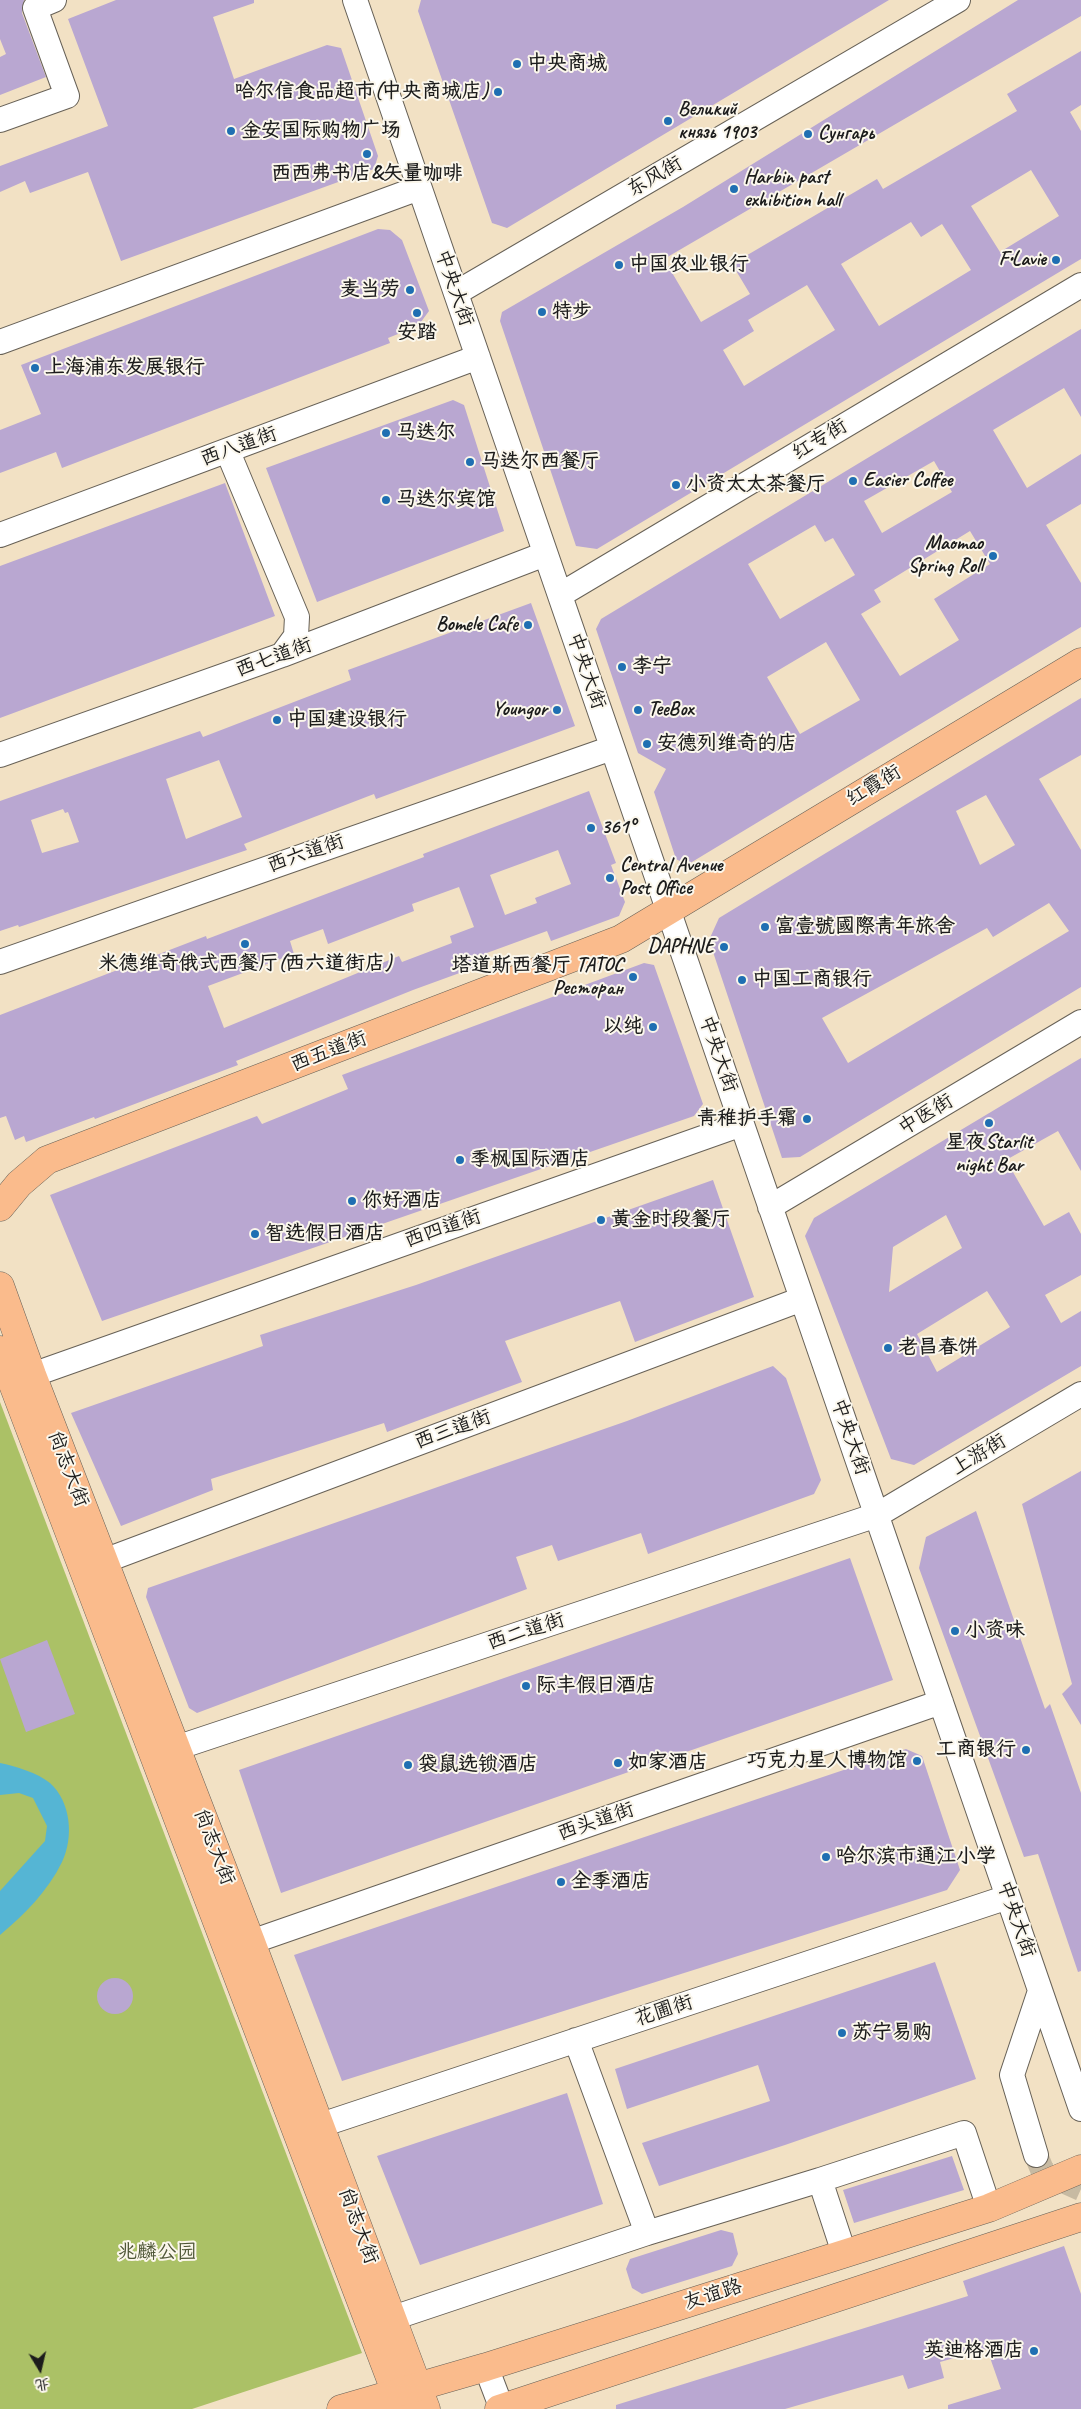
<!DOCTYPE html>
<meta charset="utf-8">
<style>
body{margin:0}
#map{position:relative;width:1081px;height:2409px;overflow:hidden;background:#f2e1c4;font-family:Caveat,"LXGW WenKai TC",sans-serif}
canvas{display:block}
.north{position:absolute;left:15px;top:2344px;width:50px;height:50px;-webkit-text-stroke:4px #fbf7ec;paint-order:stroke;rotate:171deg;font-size:14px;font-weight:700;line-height:20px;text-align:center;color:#1c1c1c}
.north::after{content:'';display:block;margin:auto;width:18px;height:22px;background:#1c1c1c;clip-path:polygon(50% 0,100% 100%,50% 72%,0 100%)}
</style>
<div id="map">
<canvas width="1081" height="2409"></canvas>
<div class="north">北</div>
</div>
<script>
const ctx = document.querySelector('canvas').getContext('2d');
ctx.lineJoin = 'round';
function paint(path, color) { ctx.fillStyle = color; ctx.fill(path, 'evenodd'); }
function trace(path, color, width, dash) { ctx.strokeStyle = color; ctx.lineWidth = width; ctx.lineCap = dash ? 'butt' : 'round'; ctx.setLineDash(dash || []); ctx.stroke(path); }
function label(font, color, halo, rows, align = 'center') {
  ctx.font = font + ' Caveat,"LXGW WenKai TC",sans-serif'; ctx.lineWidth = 4; ctx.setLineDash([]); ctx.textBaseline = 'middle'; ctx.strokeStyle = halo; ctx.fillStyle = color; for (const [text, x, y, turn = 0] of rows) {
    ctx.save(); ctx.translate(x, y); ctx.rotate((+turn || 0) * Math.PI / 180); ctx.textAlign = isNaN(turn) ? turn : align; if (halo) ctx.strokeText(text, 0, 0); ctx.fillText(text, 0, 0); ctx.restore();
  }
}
paint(new Path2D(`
 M0,1402L362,2353L192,2409H0Z`), '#abc166');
paint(new Path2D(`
 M0,1763C15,1766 38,1773 50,1783C71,1802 74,1837 62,1862C48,1891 24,1915 0,1935V1891L45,1841L47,1826L33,1798L19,1793L0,1795Z`), '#55b5d4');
paint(new Path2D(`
 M0,0H24L22,13L46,77L0,95V57L6,54L0,39Z
 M116,0H254V3L213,17L234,79L327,45L341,48L378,156L374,169L121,261L88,172L30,193L25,181L0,192V166L108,126L68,19Z
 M421,0H889L507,228L492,223L418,11Z
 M1018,0H1081V16L664,259L701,322L750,294L732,264L877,179L883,189L1017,111L1007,94L1081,51V105L1070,112L1081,131V259L597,549L576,546L500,321L502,312L683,207ZM1031,170L1059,216L1000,252L971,206ZM911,222L921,237L942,224L971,270L879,326L841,264ZM807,285L835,330L744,386L723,350L754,331L748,320Z
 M378,229L390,230L402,240L429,311L418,326L388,338L390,343L62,468L56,452L0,473V430L41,414L21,365Z
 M1081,329V417L1064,388L993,430L1027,488L1081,454V504L1046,525L1081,583V627L687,865L676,859L654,792L666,769L638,753L596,629L601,619ZM934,461L952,492L882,533L864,501ZM815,525L825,542L833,538L855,575L780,619L748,564ZM970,531L990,564L934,599L959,640L900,676L861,614L881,602L874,590ZM826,642L860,700L800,734L767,677Z
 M453,400L464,405L504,531L317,602L266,468Z
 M225,483L275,616L0,718V566Z
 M531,603L575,726L376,799L374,794L244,844L247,850L19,927L18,925L0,931V801L200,731L203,737L351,680L348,670ZM219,760L242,817L186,839L166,779ZM63,809L65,813L68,812L79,842L42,853L31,820Z
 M1081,698V755L1039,779L1081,850V987L800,1157L782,1158L709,940L719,918ZM986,795L1015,845L980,865L956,811ZM1049,903L1069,931L848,1063L822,1018L987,928L993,937Z
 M589,791L616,863L611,865L625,902L619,916L551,941L547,931L484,954L487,963L413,990L236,1061L238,1065L95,1119L94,1117L26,1142L24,1136L15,1140L6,1116L0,1118V1015L206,936L207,939L424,857L423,854ZM558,850L571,884L535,898L537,903L505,915L490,875ZM459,887L474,927L450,936L452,943L402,962L399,956L224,1028L208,986L294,954L290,941L323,929L328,944L414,911L412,904Z
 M644,963L654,965L703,1104L694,1116L102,1321L50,1195L257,1116L262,1124L348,1089L342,1075Z
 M1081,1058V1171L1058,1131L1006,1160L1044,1226L1069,1212L1081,1234V1275L1045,1295L1061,1323L1081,1311V1366L914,1465L891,1459L805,1236L814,1218ZM946,1215L962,1248L889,1292L893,1247ZM987,1291L1010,1327L937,1372L917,1334Z
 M713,1180L754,1297L635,1342L620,1301L505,1341L522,1382L387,1432L384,1423L211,1479L213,1490L121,1526L71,1413L263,1346L260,1335L416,1285Z
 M773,1366L786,1378L821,1480L814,1494L648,1554L641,1533L558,1561L552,1545L516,1557L527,1589L197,1713L189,1708L146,1597L148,1588L627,1421Z
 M1081,1471V1725L1062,1694L1072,1684L1022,1504Z
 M976,1511L1045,1709L1050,1704L1081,1793V1971L1078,1972L1038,1854L1024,1857L919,1568L926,1537Z
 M850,1558L893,1680L281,1893L239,1770Z
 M47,1640L75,1714L26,1732L0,1659Z
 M906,1749L922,1756L960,1870L947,1890L342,2081L294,1955Z
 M935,1962L976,2079L785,2145L659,2186L642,2143L770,2101L758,2065L627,2109L615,2069Z
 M97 1996a18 18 0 1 1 36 0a18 18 0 1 1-36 0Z
 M567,2093L603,2204L420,2265L377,2156Z
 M952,2156L964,2190L854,2223L843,2190Z
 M721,2230L733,2233L738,2254L732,2266L642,2294L632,2288L626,2269L630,2259Z
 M1064,2246L1081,2294V2409H948V2405L1001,2389L987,2349L940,2362L944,2378L908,2389L903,2375L785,2409H616V2405L968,2296L963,2281Z`), '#b9a7d1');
trace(new Path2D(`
 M1036,2155L1043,2172L1081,2189`), '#c7baa2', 24, [24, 12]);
const minor = new Path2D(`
 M355,0L1081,2109
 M0,120L67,96L35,8L54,0
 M456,293L958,0
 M0,342L419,188
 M228,452L297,617L296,636L282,655
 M0,535L478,357
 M560,595L1081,285
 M0,755L282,655L545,554
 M0,962L612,748
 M770,1207L1081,1022
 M32,1375L742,1124
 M104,1561L802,1299
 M176,1748L877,1515L1081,1394
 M251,1942L941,1702
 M576,2040L647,2233
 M321,2125L1008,1897
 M1036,2155L1012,2075L1040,1991
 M820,2180L964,2133L989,2208
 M393,2318L647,2233L820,2180L844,2253
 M486,2367L502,2409`);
const major = new Path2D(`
 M0,1207L19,1184L47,1160L621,939L1081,662
 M0,1286L32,1375L251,1942L426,2409
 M0,1350L402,2409`);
const highway = new Path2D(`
 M341,2409L486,2367L989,2208L1081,2169
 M499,2409L1081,2217`);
trace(minor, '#676157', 26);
trace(major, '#676157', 29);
trace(highway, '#676157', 29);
trace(minor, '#fff', 24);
trace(major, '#fabb8c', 28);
trace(highway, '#fabb8c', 28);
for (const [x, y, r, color] of [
 [517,64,5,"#1f6fb2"],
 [498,92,5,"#1f6fb2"],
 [668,121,5,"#1f6fb2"],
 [231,131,5,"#1f6fb2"],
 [808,134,5,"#1f6fb2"],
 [367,154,5,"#1f6fb2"],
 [734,189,5,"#1f6fb2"],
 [1056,260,5,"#1f6fb2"],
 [619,265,5,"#1f6fb2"],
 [410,290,5,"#1f6fb2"],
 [542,312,5,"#1f6fb2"],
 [417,313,5,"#1f6fb2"],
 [35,368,5,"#1f6fb2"],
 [386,433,5,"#1f6fb2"],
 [470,462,5,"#1f6fb2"],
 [853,481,5,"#1f6fb2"],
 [676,485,5,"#1f6fb2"],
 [386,500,5,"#1f6fb2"],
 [993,556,5,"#1f6fb2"],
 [528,625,5,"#1f6fb2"],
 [622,667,5,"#1f6fb2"],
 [557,710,5,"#1f6fb2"],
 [638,710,5,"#1f6fb2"],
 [277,720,5,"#1f6fb2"],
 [647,744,5,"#1f6fb2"],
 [591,828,5,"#1f6fb2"],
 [610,878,5,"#1f6fb2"],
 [765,927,5,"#1f6fb2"],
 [245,944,5,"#1f6fb2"],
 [724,947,5,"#1f6fb2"],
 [633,977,5,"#1f6fb2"],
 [742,980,5,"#1f6fb2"],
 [653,1027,5,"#1f6fb2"],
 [807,1119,5,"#1f6fb2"],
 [989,1123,5,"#1f6fb2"],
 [460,1160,5,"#1f6fb2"],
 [352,1201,5,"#1f6fb2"],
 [601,1220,5,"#1f6fb2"],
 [255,1234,5,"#1f6fb2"],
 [888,1348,5,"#1f6fb2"],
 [955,1631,5,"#1f6fb2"],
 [526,1686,5,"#1f6fb2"],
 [1026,1750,5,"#1f6fb2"],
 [917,1761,5,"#1f6fb2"],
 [618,1763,5,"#1f6fb2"],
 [408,1765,5,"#1f6fb2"],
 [826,1857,5,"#1f6fb2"],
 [561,1882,5,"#1f6fb2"],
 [842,2033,5,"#1f6fb2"],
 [1034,2351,5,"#1f6fb2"]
]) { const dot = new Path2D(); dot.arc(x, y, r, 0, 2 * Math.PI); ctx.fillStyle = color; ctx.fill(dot); trace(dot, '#fbf7ec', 2); }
label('bold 20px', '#1c1c1c', '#fbf7ec', [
 ["中央商城",527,64],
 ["哈尔信食品超市(中央商城店)",488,92,"right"],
 ["Великий",678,110],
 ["князь 1903",678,133],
 ["金安国际购物广场",241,131],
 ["Сунгарь",818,134],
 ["西西弗书店&矢量咖啡",367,174,"center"],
 ["Harbin past",744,178],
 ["exhibition hall",744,201],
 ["F•Lavie",1046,260,"right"],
 ["中国农业银行",629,265],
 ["麦当劳",400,290,"right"],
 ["特步",552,312],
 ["安踏",417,333,"center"],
 ["上海浦东发展银行",45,368],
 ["马迭尔",396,433],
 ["马迭尔西餐厅",480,462],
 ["Easier Coffee",863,481],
 ["小资太太茶餐厅",686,485],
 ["马迭尔宾馆",396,500],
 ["Maomao",983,544,"right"],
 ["Spring Roll",983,567,"right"],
 ["Bomele Cafe",518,625,"right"],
 ["李宁",632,667],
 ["Youngor",547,710,"right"],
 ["TeeBox",648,710],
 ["中国建设银行",287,720],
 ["安德列维奇的店",657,744],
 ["361°",601,828],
 ["Central Avenue",620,866],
 ["Post Office",620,889],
 ["富壹號國際青年旅舍",775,927],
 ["DAPHNE",714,947,"right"],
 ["米德维奇俄式西餐厅(西六道街店)",245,964,"center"],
 ["塔道斯西餐厅 TATOC",623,966,"right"],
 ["Ресторан",623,989,"right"],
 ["中国工商银行",752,980],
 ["以纯",643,1027,"right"],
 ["青稚护手霜",797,1119,"right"],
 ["星夜Starlit",989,1143,"center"],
 ["night Bar",989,1166,"center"],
 ["季枫国际酒店",470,1160],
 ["你好酒店",362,1201],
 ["黄金时段餐厅",611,1220],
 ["智选假日酒店",265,1234],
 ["老昌春饼",898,1348],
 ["小资味",965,1631],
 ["际丰假日酒店",536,1686],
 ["工商银行",1016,1750,"right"],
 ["巧克力星人博物馆",907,1761,"right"],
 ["如家酒店",628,1763],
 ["袋鼠选锁酒店",418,1765],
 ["哈尔滨市通江小学",836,1857],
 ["全季酒店",571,1882],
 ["苏宁易购",852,2033],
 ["英迪格酒店",1024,2351,"right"]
], 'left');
label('20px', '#1c1c1c', '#fbf7ec', [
 ["东风街",655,177,-30],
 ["中央大街",454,288,71],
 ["红专街",820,440,-31],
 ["西八道街",239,447,-20],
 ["西七道街",274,658,-20],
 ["中央大街",586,671,71],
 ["红霞街",874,786,-31],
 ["西六道街",306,854,-19],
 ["西五道街",329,1052,-21],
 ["中央大街",718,1054,71],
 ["中医街",926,1115,-31],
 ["西四道街",443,1229,-19],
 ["西三道街",453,1430,-20],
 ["中央大街",850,1437,71],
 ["上游街",979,1455,-31],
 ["尚志大街",68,1469,69],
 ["西二道街",526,1632,-18],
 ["西头道街",596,1822,-19],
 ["尚志大街",214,1847,69],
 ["中央大街",1016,1919,71],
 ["花圃街",664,2011,-18],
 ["尚志大街",358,2226,70],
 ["友谊路",713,2295,-18]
]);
label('20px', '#4e5636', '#fbf7ec', [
 ["兆麟公园",157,2253]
]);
</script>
